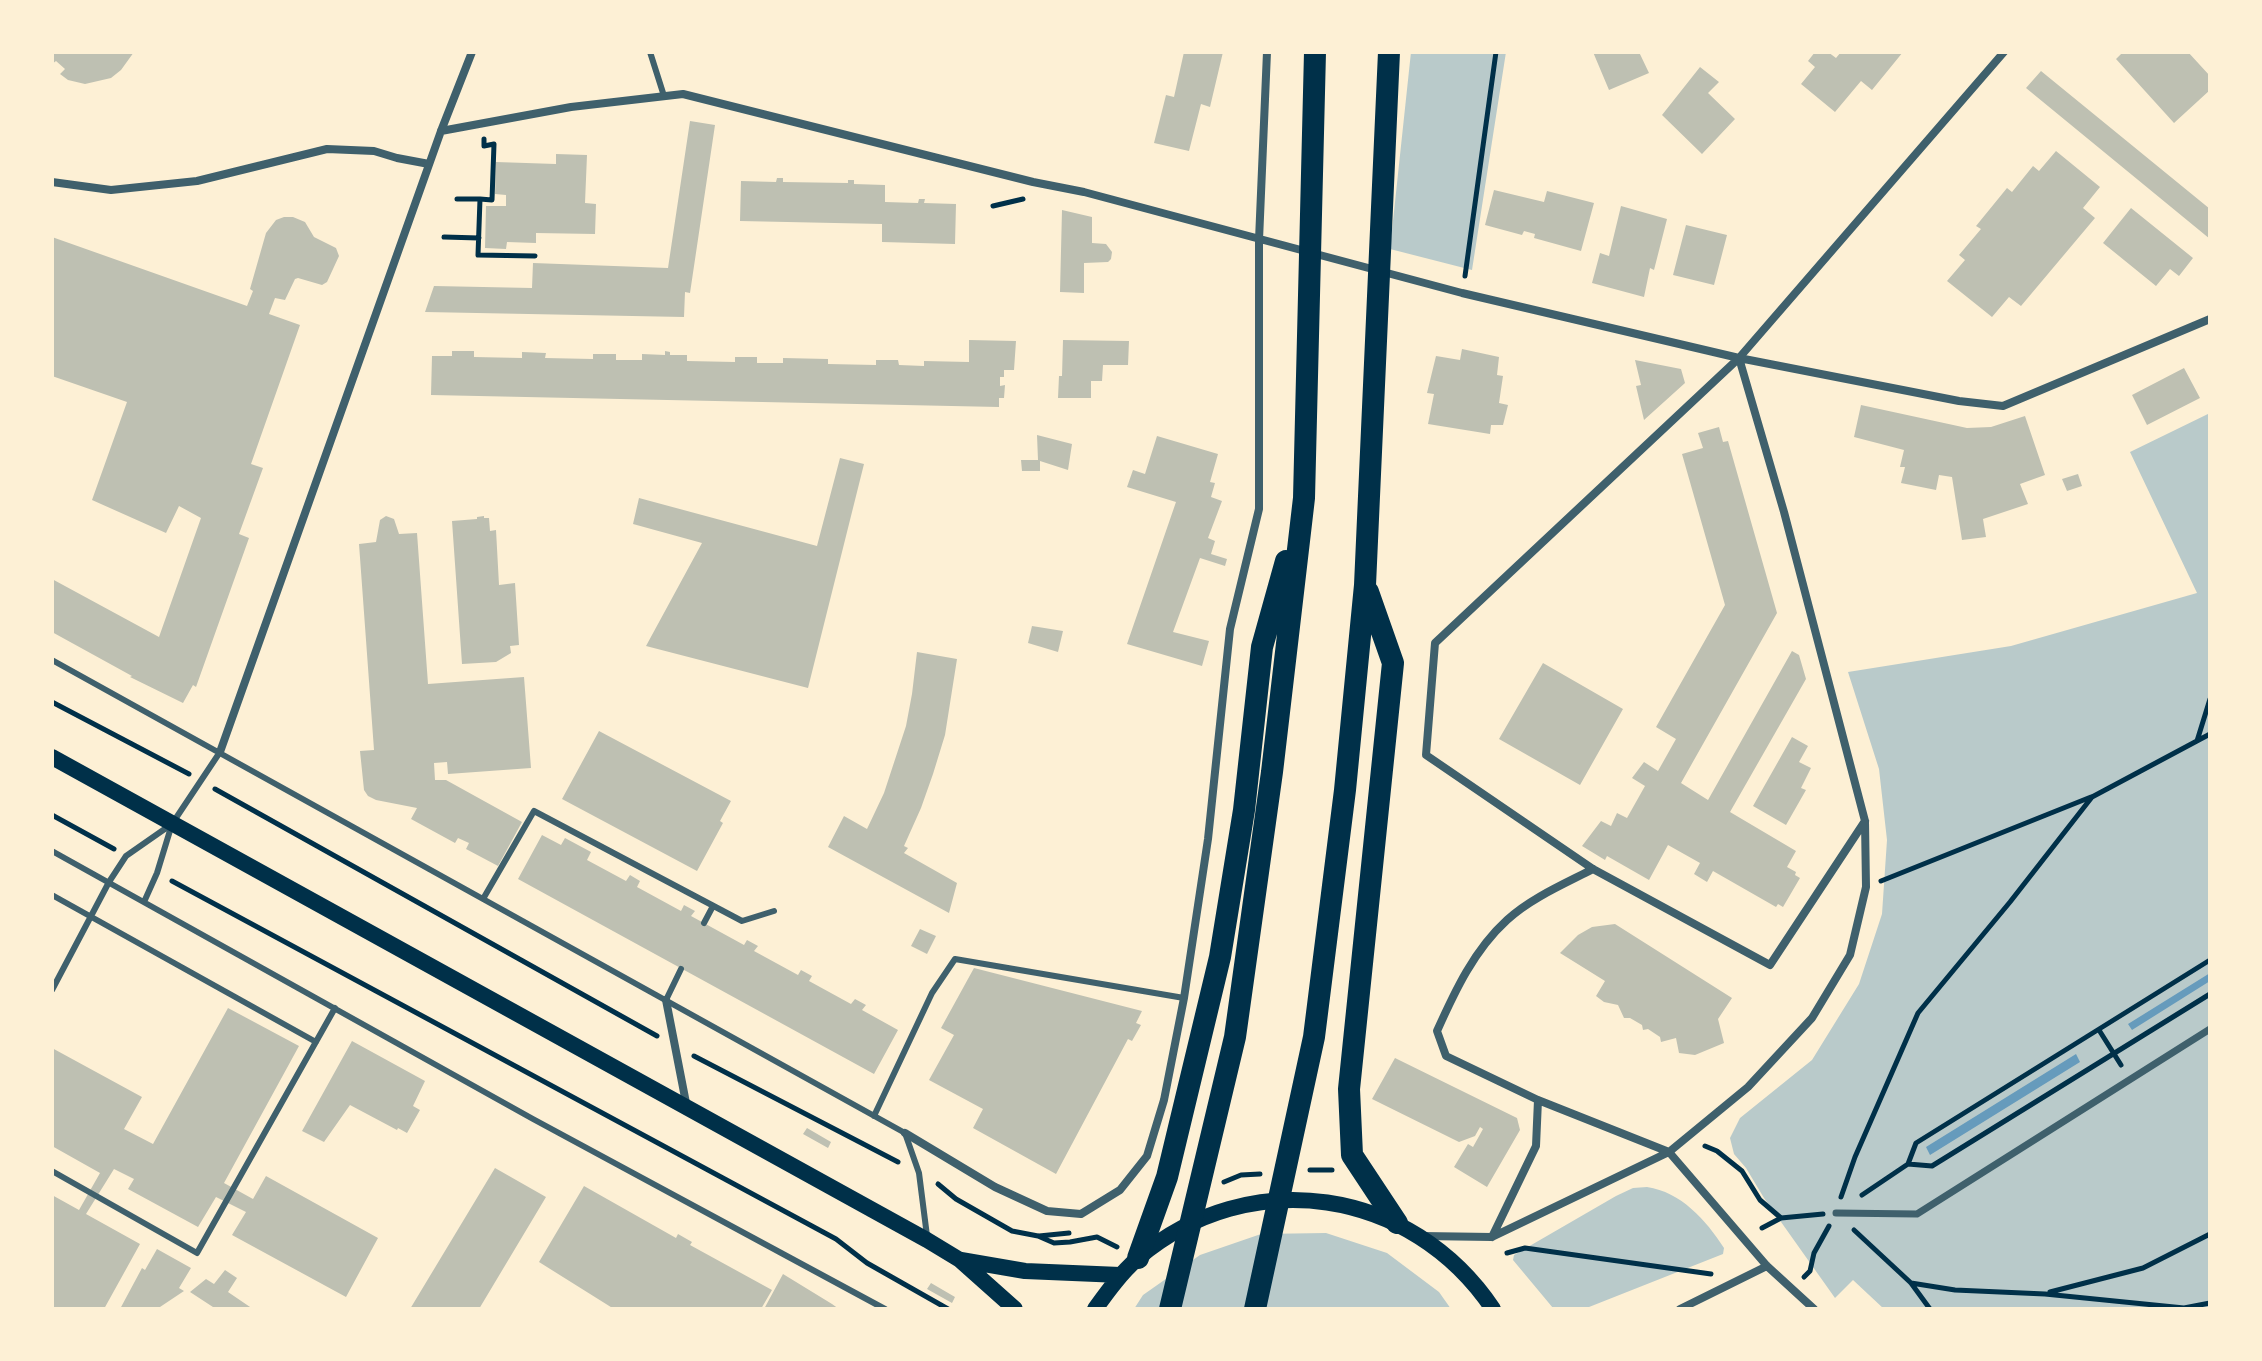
<!DOCTYPE html>
<style>
body{margin:0}
#map{position:relative;width:2262px;height:1361px;overflow:hidden;background:#fdf0d5;font-family:Ubuntu,sans-serif}
canvas{display:block}
.frame{position:absolute;inset:0;border:54px solid #fdf0d5;pointer-events:none}
</style>
<div id="map">
<canvas width="2262" height="1361"></canvas>
<div class="frame"></div>
</div>
<script>
const ctx = document.querySelector('canvas').getContext('2d');
ctx.lineJoin = 'round';
function paint(path, color) { ctx.fillStyle = color; ctx.fill(path, 'evenodd'); }
function trace(path, color, width, dash) { ctx.strokeStyle = color; ctx.lineWidth = width; ctx.lineCap = dash ? 'butt' : 'round'; ctx.setLineDash(dash || []); ctx.stroke(path); }
paint(new Path2D(`
 M1411,52H1506L1472,270L1390,249Z
 M2210,413V1309H1884L1853,1280L1835,1298L1764,1198L1746,1168L1734,1154L1730,1138L1740,1118L1812,1060L1859,984L1882,914L1887,840L1879,769L1848,672L2011,646L2197,593L2130,452Z
 M1647,1187C1681,1192 1706,1220 1724,1248L1723,1254L1584,1309L1553,1308L1513,1260L1514,1255L1616,1196L1633,1188Z
 M1326,1233L1387,1253L1439,1292L1451,1309H1134L1143,1295L1200,1255L1261,1234Z`), '#b9caca');
paint(new Path2D(`
 M2210,973V981L2132,1030L2128,1024Z
 M2076,1054L2080,1062L1930,1155L1926,1147Z`), '#669bbc');
paint(new Path2D(`
 M52,52H134L121,70L111,78L85,84L68,80L60,74L65,69L56,61L52,64Z
 M1184,52L1204,54L1205,52H1223L1210,107L1201,104L1189,151L1154,143L1166,95L1174,97Z
 M1593,52H1639L1649,73L1609,90Z
 M1815,52H1828L1836,58L1841,52H1903L1872,90L1861,81L1835,112L1801,84L1815,67L1808,61Z
 M2123,52H2188L2210,76V90L2174,123L2116,59Z
 M1700,67L1719,82L1708,93L1735,119L1702,154L1662,115Z
 M2041,71L2210,209V239L2026,88Z
 M690,121L715,125L690,293L685,292L684,317L425,312L434,286L532,288L533,263L668,268Z
 M2056,151L2100,187L2083,208L2095,218L2021,306L2009,297L1992,317L1947,281L1965,260L1959,255L1981,229L1976,226L2007,188L2012,192L2033,166L2039,171Z
 M556,154L587,155L585,203L596,204L595,234L536,233V243L507,242L506,249L485,248L486,206H506V195L495,194L496,162L556,164Z
 M777,178H783V182L848,183V180H854V184L885,185V202L918,203L919,199H925L924,203L956,204L955,244L882,242V224L740,221L741,181L776,182Z
 M1494,190L1544,202L1547,191L1594,203L1581,251L1534,238L1535,234L1524,231L1522,235L1485,225Z
 M1621,206L1667,219L1654,270L1650,268L1644,297L1592,283L1600,253L1609,256Z
 M2131,208L2193,258L2179,276L2170,269L2156,286L2103,243Z
 M1062,210L1092,217V243L1106,244L1112,252L1111,259L1108,262L1084,263V293L1060,292Z
 M284,217H293L305,222L314,237L336,248L339,256L327,282L322,285L298,278L295,279L285,300L275,298L269,314L300,325L251,464L263,468L239,534L249,538L196,687L193,685L183,703L130,677L132,676L52,632V579L159,637L201,518L179,506L166,533L92,500L127,402L52,376V237L247,306L253,291L250,289L266,233L276,220Z
 M1686,225L1727,235L1714,285L1673,275Z
 M969,340L1016,341L1014,370H1004V377H1000V386L1005,385L1004,398H999V407L431,395L432,356H452V351H474V357L522,358V352L546,353L545,358L593,359V354H616V360H642V354L665,355V351L670,352V355H687V361L735,362V357H757V363H783V358L828,359V364L876,365V360H898L899,365L924,366V361L969,362Z
 M1063,340L1129,341L1128,365H1103L1102,381H1091V398H1058L1059,376H1062Z
 M1462,349L1499,357L1497,375L1503,376L1499,403L1508,405L1503,425H1491L1490,434L1428,424L1434,394L1427,393L1436,356L1460,360Z
 M1635,360L1681,369L1685,383L1644,420L1636,386L1641,385Z
 M2184,368L2200,398L2147,425L2132,395Z
 M1861,405L1967,428L1991,427L2025,416L2045,475L2020,484L2028,504L1983,519L1986,537L1962,540L1952,477L1939,475L1936,490L1901,483L1905,467H1900L1904,450L1854,437Z
 M1719,427L1723,442L1728,441L1777,613L1681,783L1708,800L1792,651L1799,655L1806,679L1730,812L1796,851L1787,867L1796,872L1795,875L1800,878L1783,907L1778,904L1776,907L1713,871L1707,882L1694,874L1700,863L1668,845L1649,880L1607,856L1605,860L1582,846L1601,821L1611,826L1617,813L1627,818L1645,786L1632,778L1644,762L1658,771L1676,739L1656,727L1725,605L1682,454L1703,448L1698,433Z
 M1037,435L1072,444L1068,470L1040,461V471H1022L1021,460H1038Z
 M1157,436L1218,454L1210,482L1215,483L1211,497L1222,501L1208,538L1215,541L1211,554L1227,559L1225,566L1200,558L1173,632L1209,641L1202,666L1127,644L1176,502L1127,487L1133,470L1145,474Z
 M840,458L864,464L808,688L646,646L702,543L633,524L639,498L817,546Z
 M2078,474L2082,486L2067,491L2062,479Z
 M386,516L394,519L399,534L417,533L428,684L524,677L531,768L448,774L447,762L434,763L435,780H446L522,822L498,866L466,849L469,843L458,838L455,843L411,819L417,808L376,800L368,796L364,790L360,751L374,750L359,544L376,542L380,520Z
 M484,516V518H489L490,531L496,530L499,585L515,583L519,645L510,646L511,653L496,662L462,664L452,521L477,519V517Z
 M1032,626L1063,631L1058,652L1028,643Z
 M917,652L957,659L945,735L933,774L921,808L904,846L908,848L904,853L957,883L949,913L828,847L844,816L867,829L884,793L906,726L912,694Z
 M1543,663L1623,709L1580,785L1499,739Z
 M599,731L731,801L720,821L723,823L697,871L562,799Z
 M1792,737L1808,746L1799,762L1811,768L1801,788L1806,790L1786,825L1753,806Z
 M542,835L561,845L565,838L591,852L587,860L626,881L630,875L640,881L637,887L681,911L684,905L695,911L691,916L744,945L747,940L758,946L754,951L798,975L801,970L812,976L809,981L851,1004L855,999L866,1005L862,1010L898,1030L874,1074L518,879Z
 M1615,924L1732,998L1718,1019L1724,1043L1695,1055L1679,1053L1676,1038L1661,1042L1660,1037L1648,1029L1643,1030L1642,1025L1630,1018H1624L1618,1005L1604,1002L1596,996L1605,981L1560,953L1578,935L1592,927Z
 M920,929L936,936L927,954L911,946Z
 M974,968L1142,1011L1136,1023L1141,1025L1132,1041L1128,1039L1056,1174L973,1128L983,1109L929,1080L954,1035L941,1028Z
 M228,1008L299,1046L224,1183L253,1199L266,1176L378,1238L346,1297L232,1235L246,1212L216,1197L198,1227L128,1189L134,1179L114,1169L86,1214L140,1244L104,1309H52V1195L79,1210L100,1173L52,1146V1048L142,1097L124,1129L153,1144Z
 M352,1041L425,1081L413,1106L420,1110L407,1133L398,1128L397,1130L350,1105L324,1142L302,1131Z
 M1395,1058L1517,1118L1520,1130L1487,1187L1454,1167L1468,1144L1473,1147L1483,1129L1480,1127L1475,1136L1459,1142L1372,1099Z
 M807,1128L831,1142L828,1148L803,1134Z
 M495,1168L546,1197L479,1309H410Z
 M584,1186L676,1238L678,1234L692,1242L690,1245L772,1290L761,1309H614L539,1262Z
 M157,1249L191,1268L179,1288L184,1291L157,1309H120L142,1268L145,1270Z
 M225,1270L237,1278L228,1292L253,1309H216L190,1292L206,1279L214,1284Z
 M783,1274L832,1304L839,1309H764Z
 M931,1283L955,1297L952,1303L927,1289Z`), '#bec0b2');
trace(new Path2D(`
 M484,139V146L494,144L492,200L480,199L478,255L535,256
 M457,199H480
 M993,206L1023,199
 M444,237L479,238
 M1465,276L1496,52
 M52,702L189,774
 M2197,741L2210,699
 M215,789L657,1036
 M52,815L114,849
 M172,881L836,1239L867,1263L948,1309
 M1881,881L2091,797
 M2099,1030L2121,1065
 M694,1056L898,1162
 M1705,1146L1717,1151L1742,1171L1760,1200L1781,1218
 M1908,1164L1932,1166L2210,994
 M1310,1170H1332
 M1224,1182L1241,1175L1260,1174
 M938,1184L956,1199L1012,1231L1038,1236L1054,1243L1070,1242L1097,1237L1117,1247
 M1862,1195L1908,1164L1916,1143L2210,960
 M1841,1197L1855,1157L1918,1013L2010,902L2092,797L2210,734
 M1762,1228L1781,1218L1823,1214
 M1854,1230L1911,1283L1930,1309
 M1039,1236L1069,1233
 M1507,1253L1525,1248L1711,1274
 M1804,1277L1810,1271L1814,1253L1829,1226
 M1911,1283L1955,1290L2045,1294L2184,1308L2210,1303
 M2050,1292L2143,1268L2210,1234`), '#003049', 5);
trace(new Path2D(`
 M650,52L664,96
 M52,660L905,1133L919,1173L927,1236
 M52,851L533,1119L885,1309
 M52,895L316,1042
 M483,899L534,811L742,921L774,911
 M144,902L157,873L172,824L220,752
 M704,923L713,906
 M52,990L109,882L126,856L169,826
 M666,1000L681,969
 M874,1116L932,993L955,959L1184,998
 M52,1171L197,1253L335,1008`), '#3f606c', 6);
trace(new Path2D(`
 M1836,1213L1917,1214L2210,1029`), '#3f606c', 7);
trace(new Path2D(`
 M441,131L571,107L683,94L1033,182L1084,192L1462,293L1739,358L1959,401L2003,406L2210,319
 M52,182L111,190L197,181L327,149L374,151L397,158L429,164
 M220,752L441,131L472,52
 M1865,821L1770,965L1593,869L1426,755L1435,643L1739,358L2004,52
 M1593,869C1564,884 1531,898 1507,920C1474,950 1455,991 1437,1031L1446,1056L1538,1100L1669,1152L1767,1266L1814,1309
 M666,1000L687,1108
 M905,1133L995,1187L1047,1211L1081,1214L1120,1190L1147,1156L1164,1100L1184,998L1208,839L1230,629L1259,509V240L1267,52
 M1422,1236L1492,1237L1669,1152L1748,1087L1812,1018L1850,955L1866,887L1865,821L1784,512L1739,358
 M1492,1237L1536,1146L1538,1100
 M1680,1309L1767,1266`), '#3f606c', 8);
trace(new Path2D(`
 M52,757L927,1240L960,1260L1015,1309
 M961,1260L1025,1271L1120,1275
 M1095,1309C1108,1291 1121,1273 1138,1258C1250,1163 1412,1188 1493,1309`), '#003049', 16);
trace(new Path2D(`
 M1368,592L1393,663L1349,1089L1352,1155L1397,1223
 M1138,1258L1167,1177L1220,957L1244,810L1262,647L1286,561
 M1170,1309L1235,1037L1272,772L1304,498L1315,52
 M1255,1309L1314,1037L1345,790L1365,585L1389,52`), '#003049', 22);
</script>
